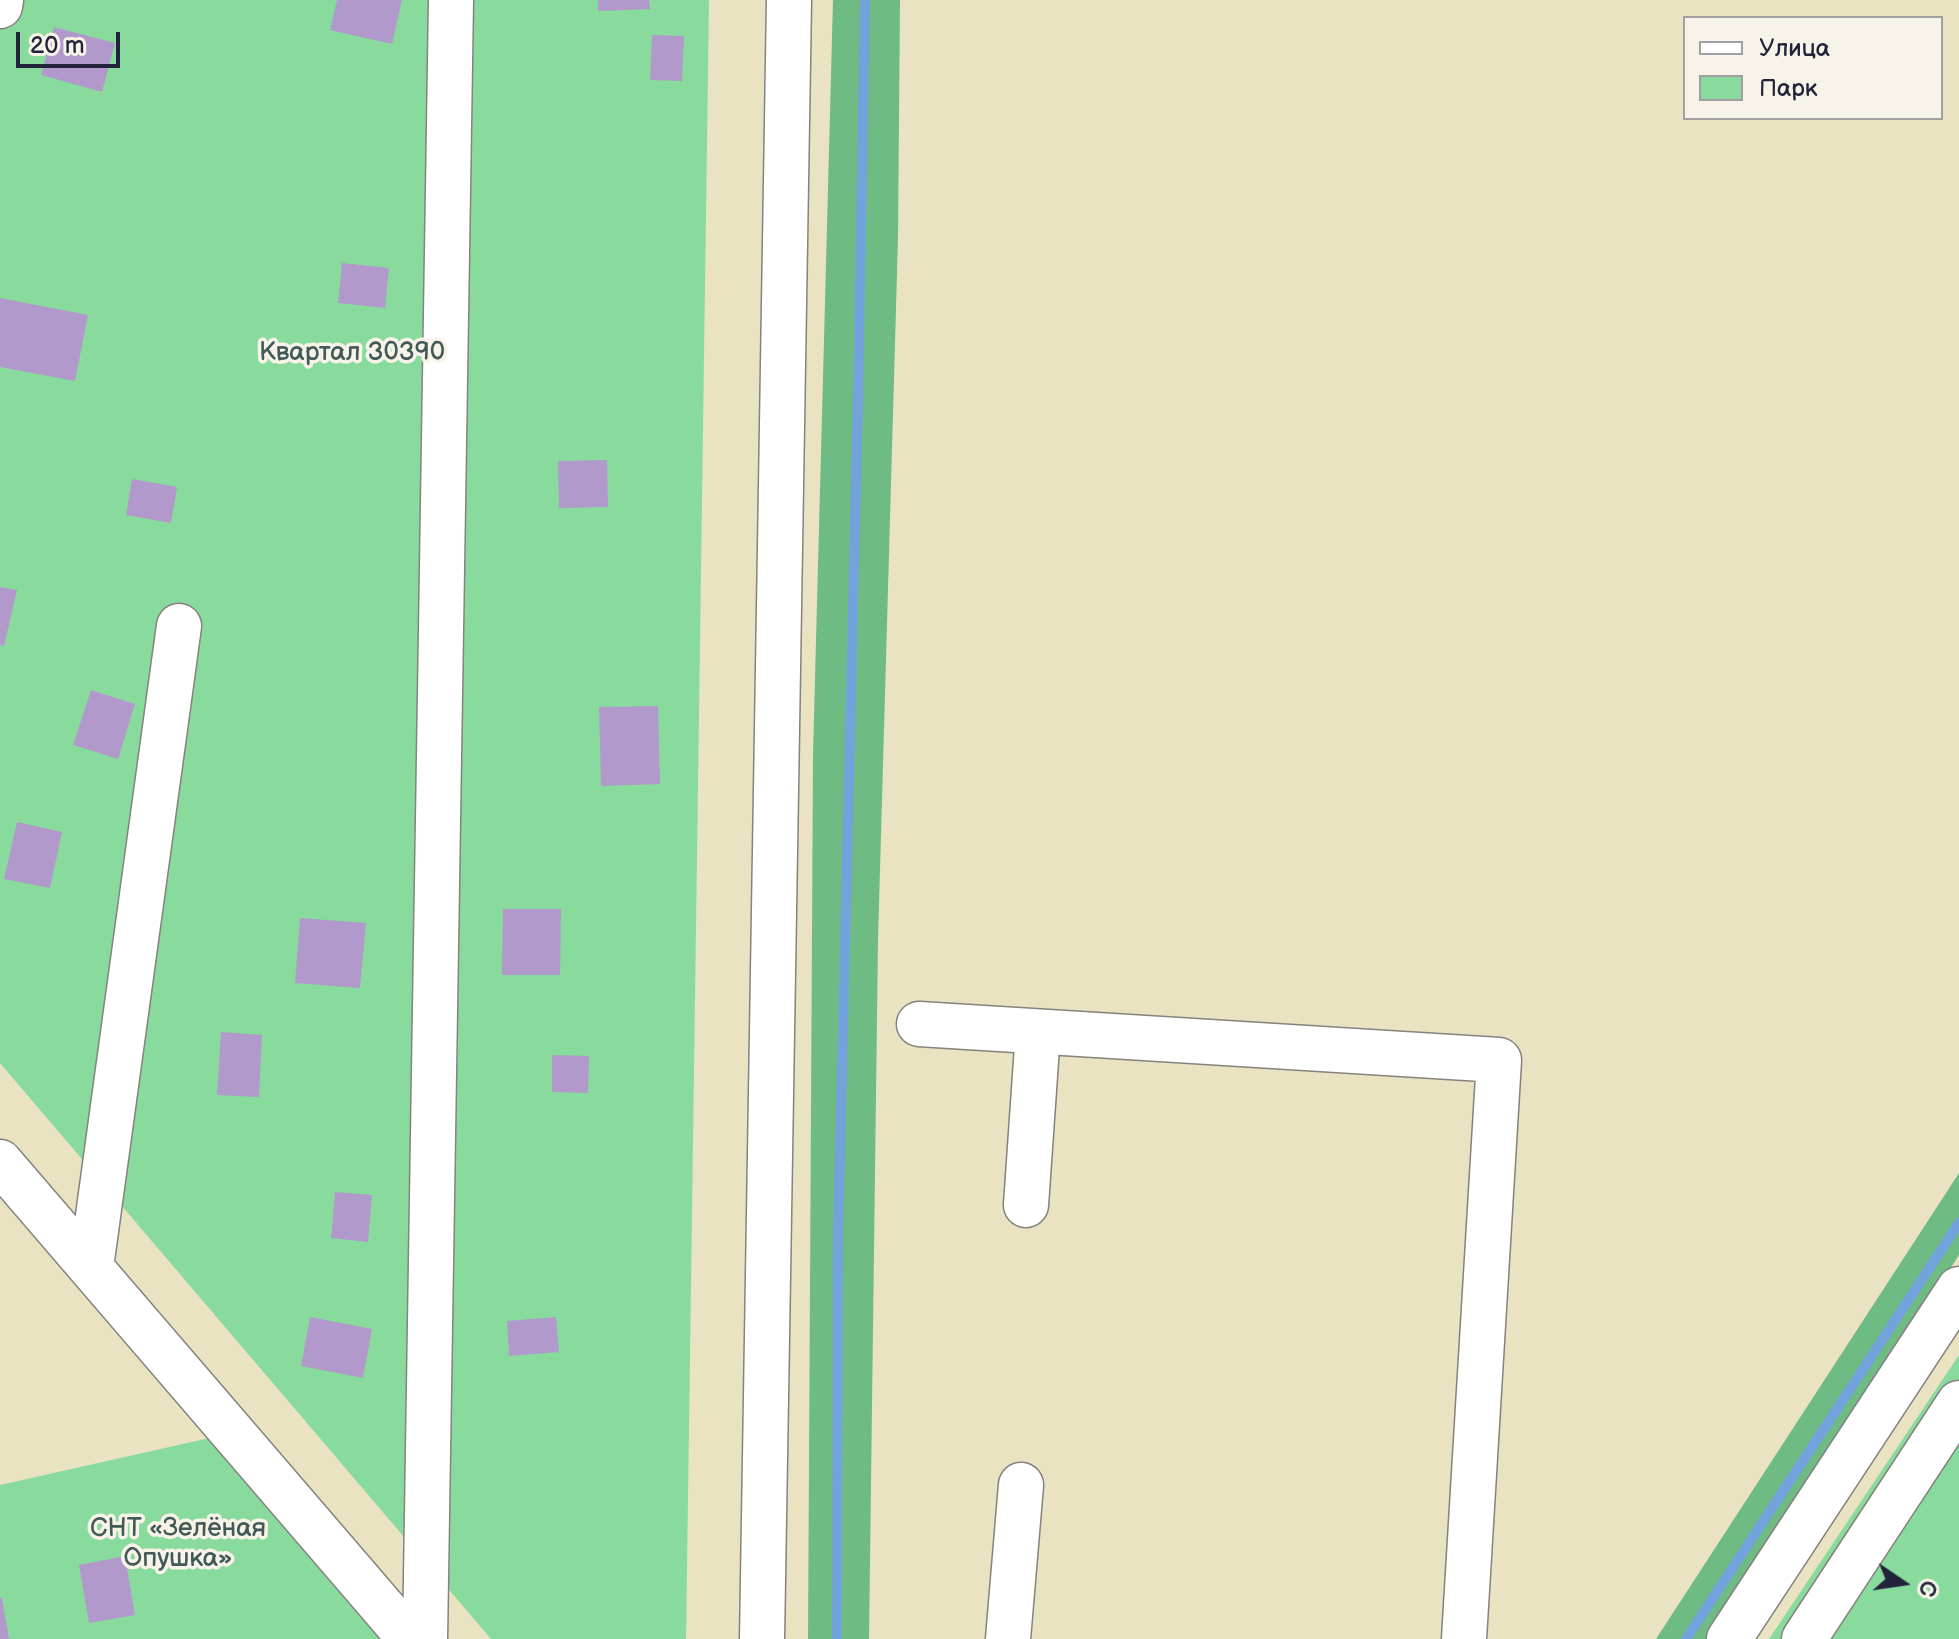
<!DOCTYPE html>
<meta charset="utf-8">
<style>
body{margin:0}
#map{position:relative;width:1959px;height:1639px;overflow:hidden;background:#e9e3c2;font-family:"Balsamiq Sans",sans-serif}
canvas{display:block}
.legend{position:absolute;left:1683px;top:16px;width:260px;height:104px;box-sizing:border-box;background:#f7f3e8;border:2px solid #a29fa3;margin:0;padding:10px 14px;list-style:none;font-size:24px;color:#22223b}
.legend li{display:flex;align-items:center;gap:16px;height:40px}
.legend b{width:40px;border:2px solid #a29fa3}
.north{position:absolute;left:1863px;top:1543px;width:80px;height:80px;-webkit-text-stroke:6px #f7f3e8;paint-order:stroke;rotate:103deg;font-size:22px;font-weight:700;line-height:32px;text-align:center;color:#22223b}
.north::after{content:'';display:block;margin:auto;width:28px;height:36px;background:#22223b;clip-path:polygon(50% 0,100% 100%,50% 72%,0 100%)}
.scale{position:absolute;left:16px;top:32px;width:104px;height:36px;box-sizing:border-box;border:4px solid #22223b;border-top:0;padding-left:10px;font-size:24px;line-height:28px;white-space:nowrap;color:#22223b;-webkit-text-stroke:6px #f7f3e8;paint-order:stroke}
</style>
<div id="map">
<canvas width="1959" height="1639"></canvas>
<ul class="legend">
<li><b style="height:10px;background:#fff"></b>Улица</li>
<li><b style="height:22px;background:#88db9d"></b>Парк</li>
</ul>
<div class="north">С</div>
<div class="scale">20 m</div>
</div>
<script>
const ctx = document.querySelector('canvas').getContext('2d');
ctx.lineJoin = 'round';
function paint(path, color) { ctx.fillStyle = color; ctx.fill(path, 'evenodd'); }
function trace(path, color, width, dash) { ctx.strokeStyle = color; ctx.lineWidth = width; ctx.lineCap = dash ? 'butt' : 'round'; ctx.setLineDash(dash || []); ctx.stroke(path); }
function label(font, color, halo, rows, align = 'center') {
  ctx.font = font + ' "Balsamiq Sans",sans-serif'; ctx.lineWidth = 7; ctx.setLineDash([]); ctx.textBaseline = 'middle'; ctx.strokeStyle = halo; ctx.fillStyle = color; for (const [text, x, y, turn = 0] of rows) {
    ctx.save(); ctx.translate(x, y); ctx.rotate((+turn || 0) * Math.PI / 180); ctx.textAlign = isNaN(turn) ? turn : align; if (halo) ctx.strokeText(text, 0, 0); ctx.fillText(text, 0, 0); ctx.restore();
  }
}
paint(new Path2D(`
 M0,0H709L686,1639H491L0,1063Z
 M1959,1355V1639H1769Z
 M214,1437L389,1639H0V1485Z`), '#88db9d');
paint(new Path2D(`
 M833,0H900L898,238L878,940L869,1639H808L813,754Z
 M1959,1173V1255L1709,1639H1656Z`), '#6ebb84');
trace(new Path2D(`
 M837,1639L838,1236L858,398L865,0
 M1686,1639L1959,1223`), '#72a3dc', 10);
paint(new Path2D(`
 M337,0H402L392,44L330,30Z
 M598,0H649L650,9L598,11Z
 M54,27L115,43L102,92L41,75Z
 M652,35L684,36L682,81L650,80Z
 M342,263L389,268L385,308L338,303Z
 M0,298L88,315L75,381L0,367Z
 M607,460L608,507L559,508L558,461Z
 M132,479L177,487L171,523L126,515Z
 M0,587L17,590L4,646L0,645Z
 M91,690L135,704L118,759L73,745Z
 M658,706L660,784L601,786L599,707Z
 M17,822L62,832L50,888L4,879Z
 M503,909H561L560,975H502Z
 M300,918L366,923L360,988L295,983Z
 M221,1032L262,1035L259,1097L217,1095Z
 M552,1055L589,1056L588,1093L552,1092Z
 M335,1192L372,1195L368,1242L331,1238Z
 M310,1317L372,1329L363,1378L301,1366Z
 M556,1317L559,1352L509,1356L507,1321Z
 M125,1556L135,1615L89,1623L79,1565Z
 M0,1598H2L9,1639H0Z`), '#b299cc');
const minor = new Path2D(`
 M0,6L1,0
 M919,1024L1499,1060L1464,1639
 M0,1162L410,1639
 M1026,1205L1038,1032
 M91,1267L179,626
 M425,1639L451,0
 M762,1639L789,0
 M1008,1639L1021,1485
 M1729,1639L1959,1289
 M1804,1639L1959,1403`);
trace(minor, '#86827e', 47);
trace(minor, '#fff', 44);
label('26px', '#415a58', '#f7f3e8', [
 ["Квартал 30390",352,353],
 ["СНТ «Зелёная",178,1529],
 ["Опушка»",178,1559]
]);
</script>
